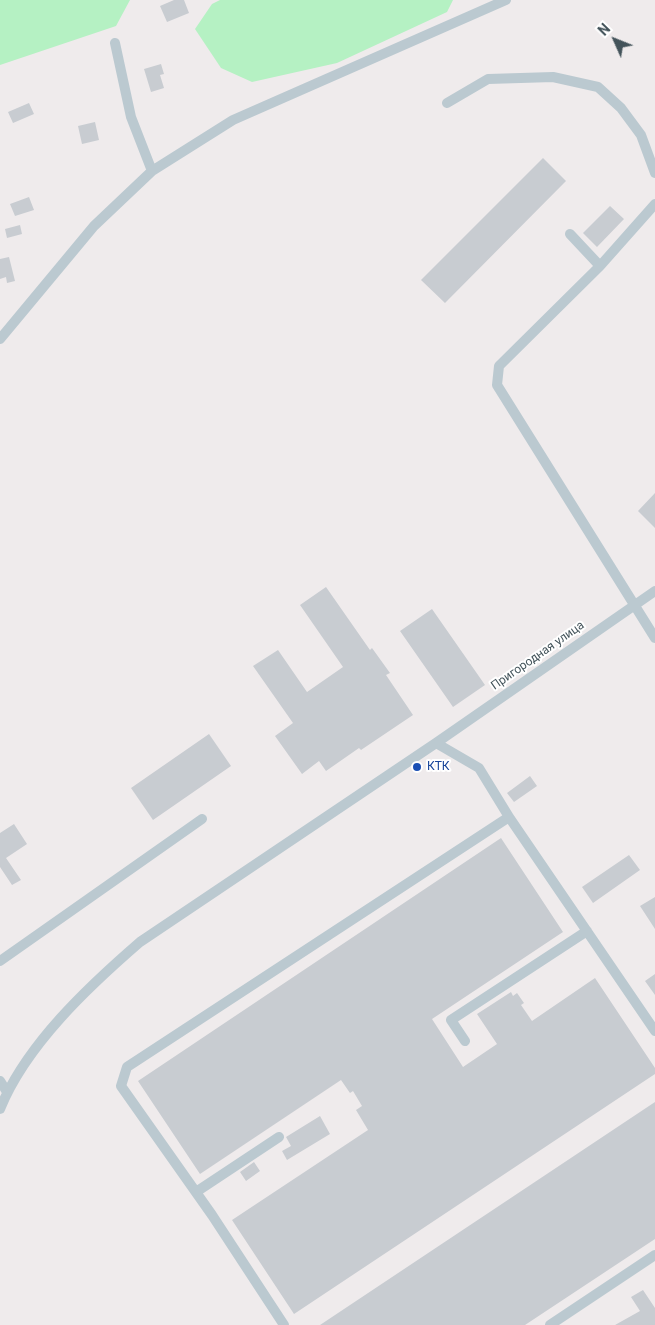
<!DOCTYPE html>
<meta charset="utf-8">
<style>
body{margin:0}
#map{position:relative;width:655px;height:1325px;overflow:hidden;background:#efebec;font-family:Roboto,sans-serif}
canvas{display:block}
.north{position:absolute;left:590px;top:15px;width:50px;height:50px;-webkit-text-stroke:4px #fff;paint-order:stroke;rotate:314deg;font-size:14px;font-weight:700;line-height:20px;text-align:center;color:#43535a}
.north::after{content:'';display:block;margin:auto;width:18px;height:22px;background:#43535a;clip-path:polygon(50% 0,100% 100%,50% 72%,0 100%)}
</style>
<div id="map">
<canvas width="655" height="1325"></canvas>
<div class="north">N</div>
</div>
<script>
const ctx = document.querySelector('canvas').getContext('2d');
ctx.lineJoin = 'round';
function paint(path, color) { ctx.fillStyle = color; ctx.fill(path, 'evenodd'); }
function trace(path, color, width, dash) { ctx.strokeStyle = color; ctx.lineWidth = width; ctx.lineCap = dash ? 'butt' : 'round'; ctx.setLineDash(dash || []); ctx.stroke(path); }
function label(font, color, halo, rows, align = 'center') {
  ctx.font = font + ' Roboto,sans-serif'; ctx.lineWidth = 4; ctx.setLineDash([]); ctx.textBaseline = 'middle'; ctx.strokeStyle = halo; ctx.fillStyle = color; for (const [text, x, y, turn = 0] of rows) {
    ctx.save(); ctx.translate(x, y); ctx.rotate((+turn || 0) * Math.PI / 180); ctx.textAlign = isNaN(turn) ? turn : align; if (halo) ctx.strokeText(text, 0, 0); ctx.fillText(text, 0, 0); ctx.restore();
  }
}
paint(new Path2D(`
 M0,0H130L116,26L0,65Z
 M220,0H453L447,12L337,63L252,82L221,68L195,29L212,4Z`), '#b5f1c3');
paint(new Path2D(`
 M174,0H184L189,13L167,22L160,6Z
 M161,64L164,74L160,75L164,88L151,92L144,69Z
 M29,103L34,114L13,123L8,112Z
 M95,122L99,140L82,144L78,126Z
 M543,158L566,181L445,303L421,280Z
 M29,197L34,210L15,216L10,204Z
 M610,206L624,219L597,247L583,233Z
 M20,225L22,234L7,238L5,229Z
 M9,257L15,281L7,283L6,277L0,279V259Z
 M655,493V528L638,511Z
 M326,587L370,650L372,648L390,673L386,675L413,715L361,750L359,748L326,771L319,761L302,774L275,736L293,723L253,666L278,650L307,692L343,667L300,605Z
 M432,609L485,685L453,707L400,631Z
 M209,734L231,766L153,820L131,788Z
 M530,776L537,786L514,802L507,793Z
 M14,824L27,844L6,858L21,880L12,885L0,867V833Z
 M501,838L563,932L432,1019L463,1067L497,1044L477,1014L511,992L513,996L517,993L524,1003L521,1005L532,1021L595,978L655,1068V1074L294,1314L232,1220L368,1130L356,1110L362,1106L353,1091L350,1093L341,1080L200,1174L138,1081Z
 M629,855L640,870L593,903L582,887Z
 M655,897V929L640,906Z
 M655,974V995L645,981Z
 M655,1102V1239L525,1325H320Z
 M320,1116L330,1134L287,1160L282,1151L291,1146L286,1137Z
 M254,1162L260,1171L246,1181L240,1172Z
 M643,1290L655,1308V1325H615L640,1311L631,1297Z`), '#c8ccd1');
trace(new Path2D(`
 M115,43L131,117L152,171
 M447,103L488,79L553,77L598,87L621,108L641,135L655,173
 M570,234L600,266L499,366L497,385L655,638
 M600,266L655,204
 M0,339L94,226L152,171L233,120L506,0
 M436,743L479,768L509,817L655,1031
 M0,961L202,819
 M465,1041L451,1020L587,931
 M0,1081L7,1092
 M0,1109C26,1045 88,987 140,942L436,743L655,591
 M196,1192L279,1137
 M284,1325L212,1215L121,1086L127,1067L509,817
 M550,1325L655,1255`), '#bbc9d0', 10);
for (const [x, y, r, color] of [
 [417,767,5,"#1a4fb4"]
]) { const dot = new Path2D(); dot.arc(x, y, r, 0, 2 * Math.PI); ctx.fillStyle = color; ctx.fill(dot); trace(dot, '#fff', 2); }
label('12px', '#43535a', '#fff', [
 ["Пригородная улица",538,656,-35]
]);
label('12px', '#164399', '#fff', [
 ["КТК",427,767]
], 'left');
</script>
